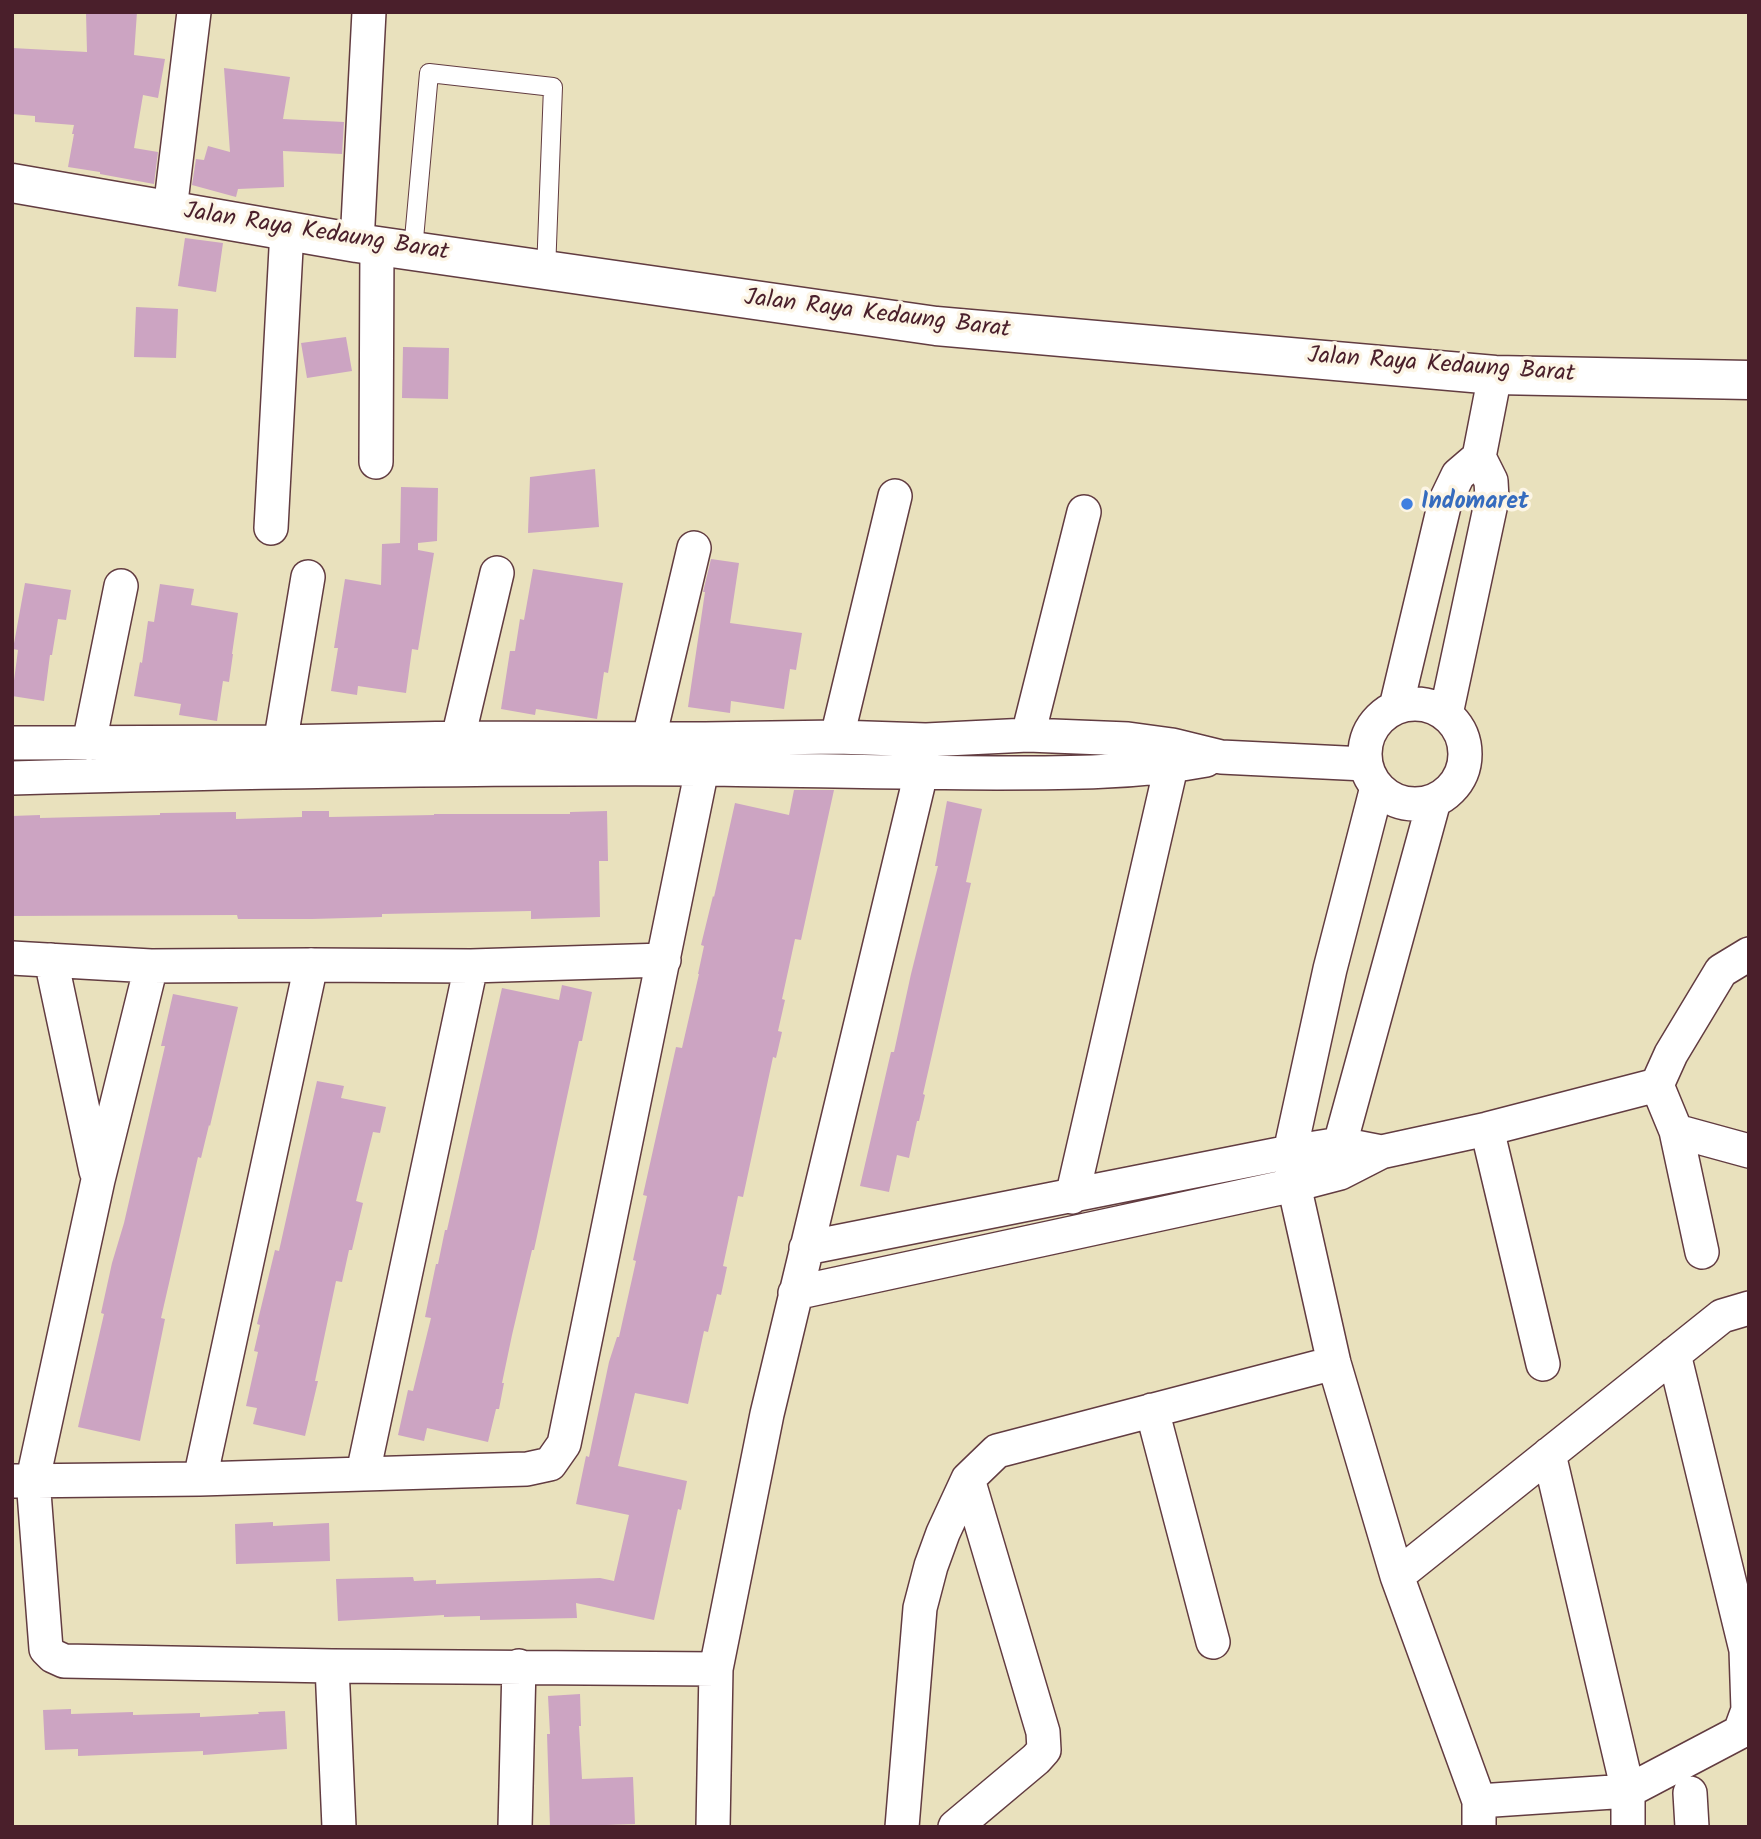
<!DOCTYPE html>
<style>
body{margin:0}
#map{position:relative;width:1761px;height:1839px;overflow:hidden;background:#e9e1bd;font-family:Kalam,sans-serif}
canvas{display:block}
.frame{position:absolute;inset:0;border:14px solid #4a1f2b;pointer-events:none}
</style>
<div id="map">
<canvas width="1761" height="1839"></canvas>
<div class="frame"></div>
</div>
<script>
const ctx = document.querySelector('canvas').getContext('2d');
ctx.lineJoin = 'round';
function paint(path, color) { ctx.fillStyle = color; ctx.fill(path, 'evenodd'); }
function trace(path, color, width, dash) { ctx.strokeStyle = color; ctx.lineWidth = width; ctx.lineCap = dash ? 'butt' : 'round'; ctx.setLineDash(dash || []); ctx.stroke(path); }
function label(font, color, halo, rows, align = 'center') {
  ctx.font = font + ' Kalam,sans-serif'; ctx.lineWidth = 7; ctx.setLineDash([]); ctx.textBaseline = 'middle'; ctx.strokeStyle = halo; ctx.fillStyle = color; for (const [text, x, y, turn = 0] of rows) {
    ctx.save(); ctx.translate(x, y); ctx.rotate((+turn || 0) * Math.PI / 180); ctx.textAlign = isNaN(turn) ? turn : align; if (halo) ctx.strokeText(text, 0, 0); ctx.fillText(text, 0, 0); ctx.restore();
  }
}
paint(new Path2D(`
 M86,12H137L134,55L165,59L158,98L143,95L134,148L158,152L154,184L100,174V172L68,167L74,134H72L74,125L35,122V116L12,114V48L87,52Z
 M224,68L290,77L283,119L344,122L342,154L283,151L284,187L238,189L236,197L192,185L196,159L204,160L208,146L230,152Z
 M185,238L223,243L216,292L178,286Z
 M136,307L178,309L176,358L134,357Z
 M346,337L352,371L307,378L301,343Z
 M403,347L449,348L448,399L402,398Z
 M595,469L599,527L528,533L530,477Z
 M401,487L438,488L437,541L418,543V550L434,553L418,650L412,649L406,693L358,686L357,695L331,691L338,648H334L345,579L381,585L382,544L400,543Z
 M711,559L739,563L730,623L802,633L796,670L790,669L784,709L731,701L730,713L688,707L705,592H703Z
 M533,569L623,583L608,673L604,672L597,719L536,709L535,715L501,709L510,651H515L520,619L524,620Z
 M25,583L71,590L66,620L58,619L52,655H50L44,701L12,696L18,650L13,649Z
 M160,584L194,589L191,605L238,613L232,654H233L229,682L223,681L217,721L179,715L181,704L134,696L140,662L142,663L148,621L154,622Z
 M794,790H834L801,940L795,939L782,999L785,1000L778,1031L782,1032L776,1058L773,1057L743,1197L738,1196L723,1266L727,1267L721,1295L717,1294L708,1332L704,1331L688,1404L635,1393L618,1466L687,1481L681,1510L678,1509L654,1620L576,1603L577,1618L480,1620V1616L444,1617V1615L338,1621L336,1579L413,1577L414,1581L436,1580V1584L600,1578L614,1581L629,1515L576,1504L586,1456L589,1457L609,1362L617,1337H619L636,1261L633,1260L647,1196L643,1195L676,1047L682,1048L699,974H698L704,946L701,945L713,896L714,897L735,803L789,815Z
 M947,801L982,809L966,882L971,883L923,1094L925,1095L919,1121H917L909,1158L897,1155L889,1192L860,1186L891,1052H894L911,974L938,866H935Z
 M302,811H329V817L434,815V814H570V812L607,811L608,861H599L600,917L531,919V911L382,914V917L312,919H238L237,915L12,916V816L40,815V818L160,815V813L236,812V819L302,817Z
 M562,985L592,992L582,1041H579L534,1250H532L512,1335L502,1383H504L499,1409H496L488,1442L427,1428L424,1441L398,1435L408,1390L413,1391L431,1318L425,1317L436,1264H438L445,1230H447L502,988L559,1000Z
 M173,994L238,1007L210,1126L209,1125L201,1158L198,1157L161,1318L165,1319L140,1441L78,1427L104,1314L101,1313L112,1263L124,1223L165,1046H161Z
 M317,1081L344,1086L341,1098L386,1107L380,1133L373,1132L356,1201L363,1203L352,1250H349L342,1282L336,1281L315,1381H318L305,1436L253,1424L257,1408L246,1406L258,1352L254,1351L260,1325L257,1324L275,1250L279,1251Z
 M273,1522V1526L329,1523L330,1561L236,1564L235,1524Z
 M580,1694L581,1726H579L582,1779L633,1777L635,1824L550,1827L547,1734H550L548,1696Z
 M71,1709V1714L133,1712V1715L200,1713V1717L259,1714L258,1712L285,1711L287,1749L203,1755V1751L78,1756V1749L45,1750L43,1710Z`), '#cca4c2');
const service = new Path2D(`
 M413,250L429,73L553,87L546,271`);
const minor = new Path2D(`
 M170,210L194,12
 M357,243L369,12
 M376,462L377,244
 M271,528L287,230
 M1365 754a50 50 0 1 1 100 0a50 50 0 1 1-100 0Z
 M1396,707L1445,502L1458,475L1479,457L1495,375
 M1446,714L1492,499L1491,481L1479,457
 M1028,735L1084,512
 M837,737L895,496
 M458,738L497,573
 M649,738L694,548
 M12,743L280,742L458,738L705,739L837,737L926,740L1028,735L1128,739L1172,745L1221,757L1365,764
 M89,743L121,586
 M277,762L308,577
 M12,778C242,772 472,768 702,769C801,770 899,773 997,773C1067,773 1137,773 1206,760
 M1377,787L1330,969L1290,1152L1294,1185L1334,1363L1397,1576L1479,1801V1827
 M12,958L151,966L311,965L471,966L664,960
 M51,960L96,1171
 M151,966L98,1180L33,1479L46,1649L53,1656L64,1661L332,1666L716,1669
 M1487,1129L1543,1364
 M1676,1131L1749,1151
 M1340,1164V1144L1434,801
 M1072,1197L1171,767L1172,745
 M806,1248L1290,1152L1340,1144L1381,1152
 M1702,1252L1676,1131L1657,1085L1671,1054L1721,971L1749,954
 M795,1293L1294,1185L1340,1173L1381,1152L1487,1129L1657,1085
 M1152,1410L1213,1642
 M1549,1454L1628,1791L1740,1732L1748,1710L1746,1650L1674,1354
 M363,1473L471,966
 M200,1479L311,965
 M13,1481L200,1479L527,1469L550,1464L564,1444L702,769L705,739
 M1397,1576L1722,1316L1749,1308
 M332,1666L339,1827
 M1690,1793L1692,1827
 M1479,1801L1628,1791V1827
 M515,1827L519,1666
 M713,1827L716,1669L767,1414L921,773L924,752
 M902,1827L920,1608L931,1566L943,1533L968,1479L997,1451L1334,1363
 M955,1827L1036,1759L1044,1750L1043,1732L968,1479`);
const tertiary = new Path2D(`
 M12,183L357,243L936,326L1495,375L1749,380`);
trace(service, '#623c41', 20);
trace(minor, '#623c41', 36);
trace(tertiary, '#623c41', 41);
trace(service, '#fff', 18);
trace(minor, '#fff', 33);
trace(tertiary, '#fff', 38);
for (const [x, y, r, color] of [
 [1407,504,7,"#3f7fe0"]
]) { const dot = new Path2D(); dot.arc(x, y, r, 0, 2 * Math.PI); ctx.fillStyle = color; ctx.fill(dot); trace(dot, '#fcf5e5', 2.5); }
label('24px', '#4a1f2b', '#fcf5e5', [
 ["Jalan Raya Kedaung Barat",316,234,9],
 ["Jalan Raya Kedaung Barat",877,316,7],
 ["Jalan Raya Kedaung Barat",1441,367,4]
]);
label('bold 24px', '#366cbe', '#fcf5e5', [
 ["Indomaret",1421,504]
], 'left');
</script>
